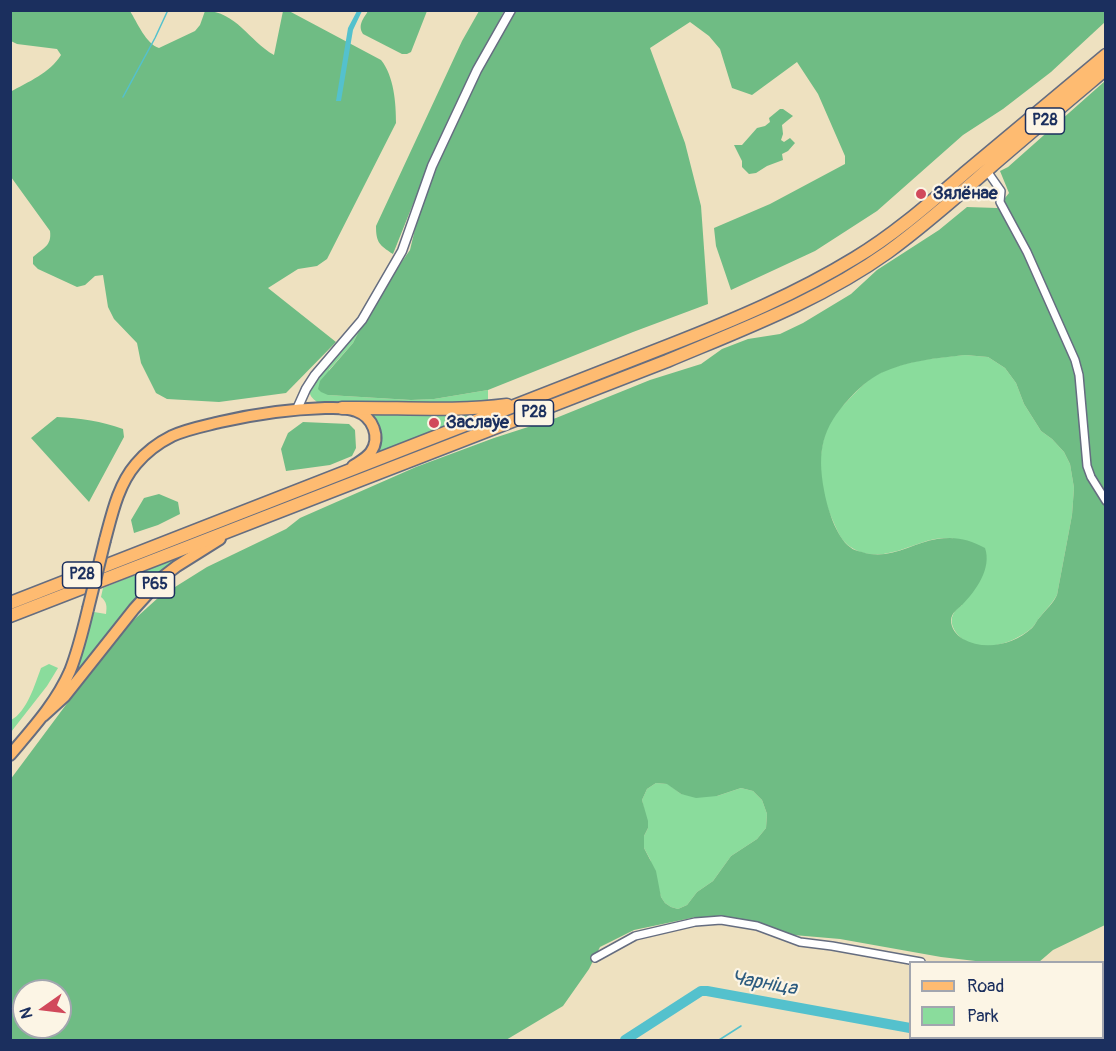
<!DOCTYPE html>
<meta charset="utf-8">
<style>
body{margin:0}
#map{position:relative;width:1116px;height:1051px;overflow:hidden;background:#eee1c0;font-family:Pangolin,sans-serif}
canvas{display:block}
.frame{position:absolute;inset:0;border:12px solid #1b2f5e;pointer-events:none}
.legend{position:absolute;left:909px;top:961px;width:195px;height:78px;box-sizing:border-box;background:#fcf5e5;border:2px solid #a2a6af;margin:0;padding:8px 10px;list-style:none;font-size:18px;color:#1b2f5e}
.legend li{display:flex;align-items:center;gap:12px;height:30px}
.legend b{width:30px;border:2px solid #a2a6af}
.north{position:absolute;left:12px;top:979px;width:60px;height:60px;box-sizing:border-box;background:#fcf5e5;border:2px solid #a2a6af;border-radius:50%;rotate:256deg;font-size:16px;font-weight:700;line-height:24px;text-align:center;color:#1b2f5e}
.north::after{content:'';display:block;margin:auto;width:21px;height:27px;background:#d1495b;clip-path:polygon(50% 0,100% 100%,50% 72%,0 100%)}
</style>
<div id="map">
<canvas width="1116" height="1051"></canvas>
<div class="frame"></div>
<ul class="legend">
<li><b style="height:8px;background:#febb71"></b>Road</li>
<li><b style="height:16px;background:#8adc9c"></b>Park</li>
</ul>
<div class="north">N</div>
</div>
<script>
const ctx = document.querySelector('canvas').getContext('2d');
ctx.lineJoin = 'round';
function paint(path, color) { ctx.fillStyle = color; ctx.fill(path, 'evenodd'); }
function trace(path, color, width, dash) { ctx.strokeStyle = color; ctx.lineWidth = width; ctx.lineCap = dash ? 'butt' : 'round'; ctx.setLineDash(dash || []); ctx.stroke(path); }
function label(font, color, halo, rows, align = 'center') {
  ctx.font = font + ' Pangolin,sans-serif'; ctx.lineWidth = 4.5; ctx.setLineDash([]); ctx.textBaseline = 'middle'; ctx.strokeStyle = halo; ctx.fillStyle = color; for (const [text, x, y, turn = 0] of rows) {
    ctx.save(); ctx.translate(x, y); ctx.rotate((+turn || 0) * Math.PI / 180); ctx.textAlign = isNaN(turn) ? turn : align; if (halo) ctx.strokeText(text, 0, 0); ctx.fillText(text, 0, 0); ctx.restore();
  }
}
paint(new Path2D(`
 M360,329L353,343L329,370L328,395L411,400L434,399L488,390V401L442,404L317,402C312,398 309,395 310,390C313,376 349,341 360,329Z
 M965,355L988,357L1005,368L1016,383L1024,404L1041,431L1052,439L1064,452L1070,464L1074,488L1072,515L1057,595C1051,605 1047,608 1040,617C1036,622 1034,627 1028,631C1017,639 1003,645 989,646C974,647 956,640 952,624C951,620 952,615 955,611C957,608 960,607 962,605L953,538C947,538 941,538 935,539C911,544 889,559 864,553C841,546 839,534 830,514C818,483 815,441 836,413C841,407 847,402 852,396C860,388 869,378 880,373C906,360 936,358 965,355Z
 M361,410L479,414L377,454L379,444Z
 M182,556L180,559L68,686L77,667L94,612L106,614C107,606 107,602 101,597L103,588Z
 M49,664L58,668L47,686L11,732V720C27,712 35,684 41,668Z
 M656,783L668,784L681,794L717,796L741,788L753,791L762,800L767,814L766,828L757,839L731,856L713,881L697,892L687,905L678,909L671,907L665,903L661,897L650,859L644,848V836L648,828L642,800L647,789Z`), '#8adc9c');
paint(new Path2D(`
 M11,11H130C137,22 146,44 159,48L195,31L200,25L205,11C236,11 249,41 274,55L283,11H289L381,60C394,76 396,103 396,123L327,259L317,266L298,269L268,288L336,342L286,393L219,402L167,399L156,393L141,363L137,343L114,319L108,307L103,275L95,276L85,285L77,287L38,269L33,264V257C43,248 52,246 50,231L11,177L10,92C28,82 50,73 61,55L57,49L17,44L11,41Z
 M368,11H427L411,52L407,54H402L363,34C357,25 364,18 368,11Z
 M479,11H504L437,144L393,254C379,245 376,242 376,226L462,41Z
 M516,11H1105V22L1051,72L1003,109L963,135L877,211L815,251L731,290L716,246L714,228L770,204L845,164V156L818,94L797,62L752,95L732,88L720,49L709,36L690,22L650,48L685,143L701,206L708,304L633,332L488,390L434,399L411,400L328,395L321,392L318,389L320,381L353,343L360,329L396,270L410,250L419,212L444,150L478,78Z
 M1105,81V925L1053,950L1039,962H984L941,957L840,939L782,934L731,922L696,917L634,930L600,947L589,969L563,1006L506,1040H11L10,780L77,690L127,626L159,597L207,567L286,529L300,518L416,467L494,438L556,418L650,380L701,364L722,349L748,339L780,334L803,323L851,294L877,270L939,230L967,207L997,208L1009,193L1000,171L1008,167ZM965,355L988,357L1005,368L1016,383L1024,404L1041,431L1052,439L1064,452L1070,464L1074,488L1072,515L1057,595C1052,605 1047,608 1040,617C1037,620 1035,625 1032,628C1014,645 984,651 963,639C956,635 951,628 951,620C952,612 957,610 962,605C976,591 992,568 985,548C969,539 955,536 937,539C912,543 889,561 862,552C858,551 853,550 850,547C836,537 827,507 824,490C817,451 822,428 849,399C858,389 869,379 881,373C907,361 936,358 965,355ZM656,783L667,784L681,794L696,798L717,796L741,788L753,791L762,800L767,814L766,828L757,839L731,856L713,881L697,892L687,905L678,909L671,907L665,903L661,897L656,871L644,848V836L648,828V821L642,800L647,789ZM24,991H60V1027H24Z
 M780,109H783L793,116L782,125L783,134L781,140L784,142L790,138L795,143L788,151L782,154L783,160L767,166L756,173L749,174L742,167V161L734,145H742L757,128L765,126L770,122L769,118Z
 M57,417C81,418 101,421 123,429L124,437L89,502L31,438Z
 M303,422L349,424L355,430L356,448L352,456L330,465L286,471L281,449L288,433Z
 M159,494L178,502L180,514L158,525L134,533L131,520L144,498Z
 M923,1038H1026L1022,1040H924Z`), '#6fbc84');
paint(new Path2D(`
 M357,11H362L353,30L341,101H336L348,28Z`), '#54c1cd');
trace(new Path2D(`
 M123,97L155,38L168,10
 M719,1040L741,1026`), '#54c1cd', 1.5);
trace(new Path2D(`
 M1028,1038L1030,1040
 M625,1040L701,991H707L910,1028`), '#54c1cd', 10);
const minor = new Path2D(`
 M987,171L1001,191L1000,202L1027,252L1075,360L1079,375L1087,466L1091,477L1106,501
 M595,958L635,936L695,922L721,920L757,926L800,942L832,946L921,962
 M1102,969L1106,968`);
const tertiary = new Path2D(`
 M297,409L306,389L315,375L362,320L402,251L432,166L477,70L511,10`);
const primary = new Path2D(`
 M105,540C112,514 118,485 136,464C146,452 158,443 172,436C187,429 204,426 220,422C255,414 289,409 325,408C335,408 347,407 356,411C373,417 381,437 371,452C367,458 359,462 353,466
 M43,716L65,696L134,609L164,576L177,566L220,539
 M10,755C32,729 56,703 70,671C78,651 83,630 88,609`);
const trunk = new Path2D(`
 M342,408C397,407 453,412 507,405
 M10,603L670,345C734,320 796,294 855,258C895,234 931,202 966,172C1013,133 1059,94 1106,55
 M10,616L667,361C743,329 821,300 888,252C925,225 960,194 994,164C1031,132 1068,101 1106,69`);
trace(minor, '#656d80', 10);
trace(tertiary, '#656d80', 11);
trace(primary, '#656d80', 14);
trace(trunk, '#656d80', 15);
trace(minor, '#fff', 7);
trace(tertiary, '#fff', 8);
trace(primary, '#febb71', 10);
trace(trunk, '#febb71', 12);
trace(new Path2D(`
 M1102,1012L1106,1011
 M1050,1040L1055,1038`), '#1b2f5e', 1.5);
const primaryBridge = new Path2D(`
 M88,609L105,540`);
trace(primaryBridge, '#656d80', 14, []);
trace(primaryBridge, '#febb71', 10);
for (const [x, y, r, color] of [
 [921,194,6,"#d1495b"],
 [434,423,6,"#d1495b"]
]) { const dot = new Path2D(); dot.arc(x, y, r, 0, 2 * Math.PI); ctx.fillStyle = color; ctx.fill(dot); trace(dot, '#fcf5e5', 2); }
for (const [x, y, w] of [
 [1045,121,39],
 [534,413,39],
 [82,575,39],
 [155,585,39]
]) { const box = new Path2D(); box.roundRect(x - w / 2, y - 13, w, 26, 4.5); ctx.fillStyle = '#fcf5e5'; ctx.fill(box); trace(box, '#1b2f5e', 1.5); }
label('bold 16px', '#1b2f5e', null, [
 ["Р28",1045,121],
 ["Р28",534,413],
 ["Р28",82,575],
 ["Р65",155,585]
]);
label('bold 18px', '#1b2f5e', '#fcf5e5', [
 ["Зялёнае",933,194],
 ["Заслаўе",446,423]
], 'left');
label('italic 20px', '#2c5b7f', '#fcf5e5', [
 ["Чарніца",764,984,10]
]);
</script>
